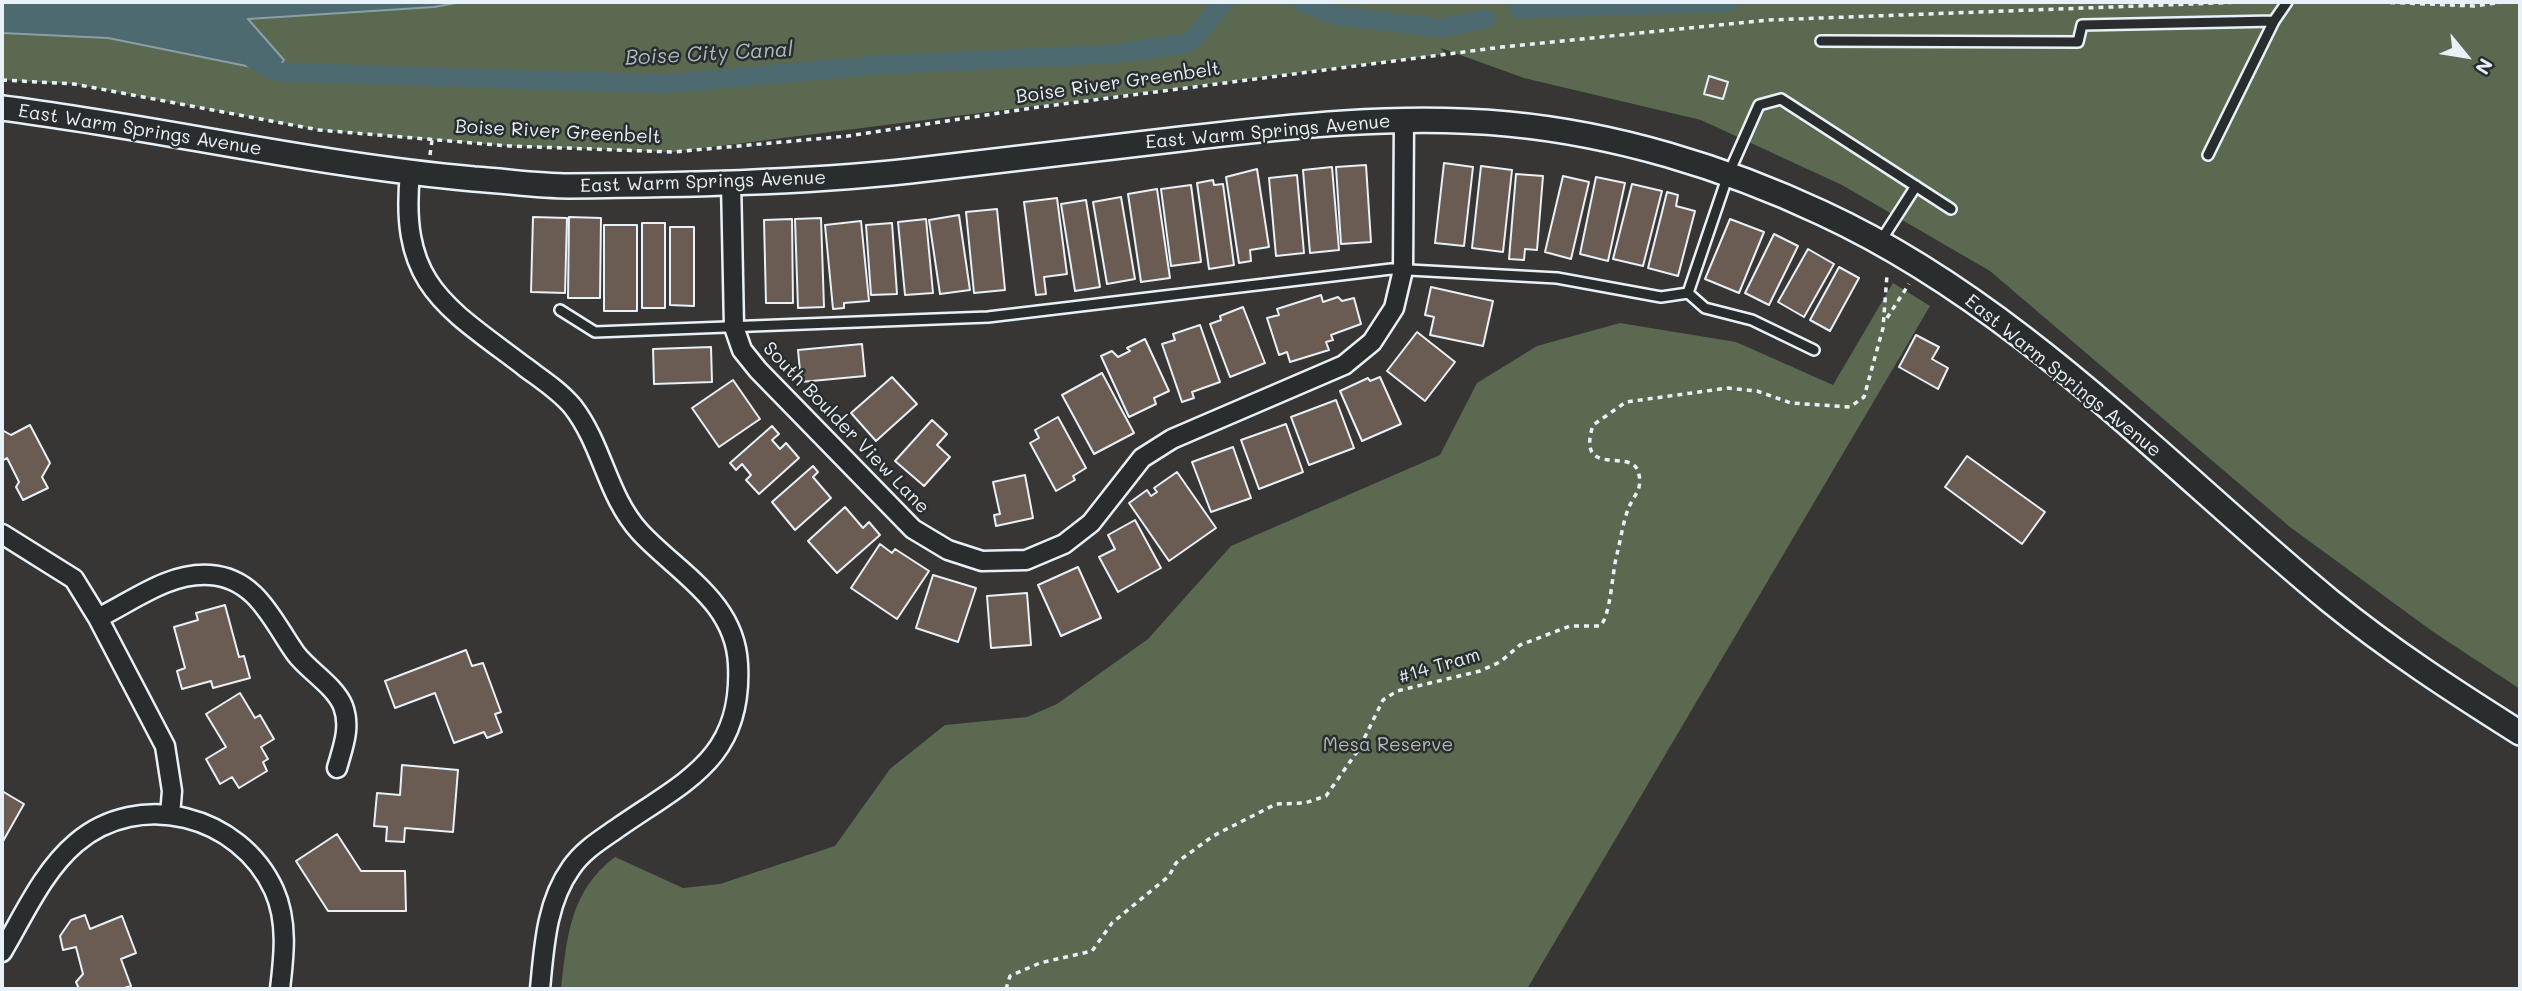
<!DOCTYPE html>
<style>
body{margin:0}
#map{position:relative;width:2522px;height:991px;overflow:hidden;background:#373635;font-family:Mali,sans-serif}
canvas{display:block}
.frame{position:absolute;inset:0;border:4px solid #e8f1f8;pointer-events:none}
.north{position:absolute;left:2431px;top:21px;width:70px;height:70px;-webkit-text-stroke:5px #2a2d2e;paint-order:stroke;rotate:120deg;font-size:19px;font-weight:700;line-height:28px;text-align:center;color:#e8f1f8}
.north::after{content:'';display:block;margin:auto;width:24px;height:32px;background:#e8f1f8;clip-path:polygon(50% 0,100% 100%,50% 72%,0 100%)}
</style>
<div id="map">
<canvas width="2522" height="991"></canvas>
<div class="frame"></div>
<div class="north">N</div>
</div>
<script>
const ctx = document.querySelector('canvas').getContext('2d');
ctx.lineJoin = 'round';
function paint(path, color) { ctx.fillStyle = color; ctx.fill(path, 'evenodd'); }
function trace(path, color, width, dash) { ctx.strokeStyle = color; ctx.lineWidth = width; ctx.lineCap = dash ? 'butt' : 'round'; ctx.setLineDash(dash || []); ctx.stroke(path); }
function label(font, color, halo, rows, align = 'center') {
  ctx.font = font + ' Mali,sans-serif'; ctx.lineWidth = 5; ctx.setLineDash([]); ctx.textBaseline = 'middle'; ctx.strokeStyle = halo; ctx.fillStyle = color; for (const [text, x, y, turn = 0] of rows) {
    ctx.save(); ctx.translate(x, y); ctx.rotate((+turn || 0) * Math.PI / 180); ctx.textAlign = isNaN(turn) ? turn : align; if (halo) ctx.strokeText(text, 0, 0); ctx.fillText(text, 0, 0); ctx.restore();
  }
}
paint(new Path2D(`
 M462,2H2520V689L2432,631L2290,527L1990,271L1842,185L1701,120L1524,78L1441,48L1445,54L673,152L509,146L319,130L74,84L2,80V33L108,38L276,72L284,60L247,19L434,7Z
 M1893,283L1930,306L1527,989H561C567,937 570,891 615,857L683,888L720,884L835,846L890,769L945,725L1027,717L1057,704L1148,639L1231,546L1440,455L1477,383L1537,346L1620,323L1736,342L1833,385Z`), '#5b6951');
const water = new Path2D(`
 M2,2H462L434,7L248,19L284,60L276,72L108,38L2,33Z`);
paint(water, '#4c6a6f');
trace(water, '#8aa0a6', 2);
trace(new Path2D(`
 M1302,2L1334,15L1440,28L1486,19
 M1519,9L1730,2
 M253,59L276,72L664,84L878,65L1115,54L1189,43L1224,2`), '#4c6a6f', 19);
const building = new Path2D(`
 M1709,76L1728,82L1723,99L1704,94Z
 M1444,163L1473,167L1464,246L1435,243Z
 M1366,165L1371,242L1341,244L1336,167Z
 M1481,166L1512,170L1503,252L1472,248Z
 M1332,167L1339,250L1310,253L1303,170Z
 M1257,169L1269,247L1250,250L1251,261L1239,263L1226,177Z
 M1516,174L1543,176L1537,250L1525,249L1524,260L1509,259Z
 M1297,175L1304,253L1276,256L1269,178Z
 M1563,176L1589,182L1571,259L1545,252Z
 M1596,177L1625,183L1608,261L1580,254Z
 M1213,180L1214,185L1223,184L1234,265L1209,269L1197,183Z
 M1632,184L1662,191L1643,266L1613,259Z
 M1191,185L1201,262L1171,266L1161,189Z
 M1157,189L1170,278L1141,282L1128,194Z
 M1667,192L1678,195L1676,206L1695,211L1678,276L1648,268Z
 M1121,197L1135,279L1107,284L1093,202Z
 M1057,198L1067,274L1044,277L1046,294L1036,295L1024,202Z
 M1086,200L1100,287L1075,291L1061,204Z
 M997,209L1005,290L974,293L966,212Z
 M959,215L970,290L940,294L929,220Z
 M533,217L567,218L565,293L531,292Z
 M569,217L601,218L600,298H568Z
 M821,218L824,307L798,308L795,219Z
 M792,219L793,303H766L764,220Z
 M926,219L933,293L905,295L898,222Z
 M1730,219L1764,232L1739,293L1705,279Z
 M861,221L869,301L844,303V308L833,309L825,225Z
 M642,223H665V308H642Z
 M892,223L897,294L871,295L866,225Z
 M604,225H637V311H604Z
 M670,227H694V306L670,305Z
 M1774,234L1798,246L1769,305L1745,293Z
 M1808,249L1834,264L1804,317L1778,302Z
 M1839,267L1859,278L1830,331L1810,320Z
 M1431,287L1493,301L1483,346L1430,335L1434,317L1425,315Z
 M1321,295L1323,302L1338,297L1342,301L1354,298L1361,324L1331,335L1333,340L1326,342L1329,350L1290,362L1287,352L1279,355L1267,318L1279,315L1277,309Z
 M1243,307L1265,363L1230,377L1210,324L1221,320L1220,316Z
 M1200,325L1220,382L1192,392L1194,398L1182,402L1162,344L1175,340L1173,334Z
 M1417,332L1455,362L1425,401L1387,371Z
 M1916,335L1939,347L1932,359L1948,368L1938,389L1899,367Z
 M1145,339L1169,391L1154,398L1156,404L1129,417L1101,356L1112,351L1118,357L1130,351L1127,348Z
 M862,344L865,376L801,382L798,350Z
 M711,347L712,382L654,384L653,349Z
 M1102,373L1134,433L1094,454L1062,395Z
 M892,377L917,404L876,441L851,413Z
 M1380,377L1401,424L1362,441L1340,391L1368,378L1370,381Z
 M733,380L760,419L719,447L692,408Z
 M1336,400L1354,448L1309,465L1291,417Z
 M1058,417L1086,468L1073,476L1075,480L1056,491L1030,443L1039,438L1035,430Z
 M932,420L947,434L937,445L950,457L924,486L895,461Z
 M1286,424L1303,472L1259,489L1241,440Z
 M30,425L50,463L42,477L48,488L23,500L16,487L19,482L7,458L2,461V430L11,435Z
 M772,426L779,434L772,440L780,449L786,443L799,458L759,494L746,480L751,475L742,464L736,470L730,463Z
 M1233,447L1251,498L1211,512L1192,462Z
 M1967,456L2045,512L2022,544L1945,487Z
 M813,466L818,472L813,477L831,498L795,530L772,502Z
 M1177,472L1216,528L1169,561L1129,503L1147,490L1151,496L1157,492L1154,488Z
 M1025,475L1033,518L996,526L994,515L1000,514L993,482Z
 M845,507L863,528L869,522L880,535L837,573L808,541Z
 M1135,520L1161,568L1118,592L1099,557L1115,549L1108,535Z
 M880,544L892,553L895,549L929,571L897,619L851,588Z
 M1078,567L1101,618L1061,636L1038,585Z
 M933,575L976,588L958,642L916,628Z
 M1027,593L1031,645L991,648L987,596Z
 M225,605L239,657L244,656L250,678L213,688L211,681L182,689L177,671L185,668L174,627L198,620L196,613Z
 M466,650L472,666L483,663L501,712L495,714L502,732L487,738L484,732L454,743L435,693L395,708L385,681Z
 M240,693L255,718L260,715L274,739L261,747L268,759L263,762L267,771L239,788L232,777L220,784L206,759L226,747L206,714Z
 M402,765L458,770L453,832L405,828L404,842L386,841L387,827L374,826L377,793L400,795Z
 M2,791L24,804L2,843Z
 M337,834L361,871H405L406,911H328L296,861Z
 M85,915L90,929L122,916L136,953L121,959L131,986L121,989H79L76,982L83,974L76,947L63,950L60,936L71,920Z`);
paint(building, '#6b5c53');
trace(building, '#e8f1f8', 2);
const service = new Path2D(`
 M2274,21L2287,2
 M1821,41L2078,42L2082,25L2274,21L2208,155
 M1880,242L1916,186
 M1688,293L1728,175L1759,105L1781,99L1951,209
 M560,310L595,332L988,317L1391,269L1557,278L1661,297L1688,293L1705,308L1752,320L1814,350`);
const minor = new Path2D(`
 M410,173C399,285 445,306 525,367C541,379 560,391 573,407C603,446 607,496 640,532C678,573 735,601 738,664C743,758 687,780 619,827C602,839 583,850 571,868C546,903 544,948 540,989
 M731,181L734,327L742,350L758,370L913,529L948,550L982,561L1026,560L1064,544L1091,523L1142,458L1172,439L1344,365L1372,342L1394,308L1403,270L1404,120
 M2,534L74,579L98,618L165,746L172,791L170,815
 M98,618C133,601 169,572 210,575C257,578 273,622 296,654C309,671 335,686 343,706C351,727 343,747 337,768
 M2,952C24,915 43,871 76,843C139,789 240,815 274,890C288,921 284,956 280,989`);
const tertiary = new Path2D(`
 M2,108C160,128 315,165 474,179C506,181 538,186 569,186C682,185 798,183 910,171C1001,161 1091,150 1181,139C1290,126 1399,114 1508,124C1615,134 1724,167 1822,213C2017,303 2167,466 2330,601C2390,650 2455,692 2520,733`);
trace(service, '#e8f1f8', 14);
trace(minor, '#e8f1f8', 23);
trace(tertiary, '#e8f1f8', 28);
trace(new Path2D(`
 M2380,2L2474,6L2503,2
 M2,80L74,84L319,130L509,146L673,152L848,136L1032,108L1502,47L1769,20L2243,2
 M430,155L432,140
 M1887,318L1909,284
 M1006,989L1010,976L1040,963L1092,951L1112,923L1169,876L1176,863L1213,836L1276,804L1305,803L1326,796L1359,749L1383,700L1397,691L1480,671L1500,662L1520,645L1570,626H1600C1611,616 1612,572 1617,554C1621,539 1623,521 1629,507C1632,500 1637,494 1639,487C1640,483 1640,476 1638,471C1630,448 1576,479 1593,425L1626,402L1728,388L1757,391L1791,403L1850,407L1864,397L1883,328L1887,275`), '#e8f1f8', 3.5, [5, 5]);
trace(service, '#2a2d2e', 9);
trace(minor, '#2a2d2e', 18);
trace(tertiary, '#2a2d2e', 23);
label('19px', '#e8f1f8', '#2a2d2e', [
 ["Boise River Greenbelt",1118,83,-8],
 ["East Warm Springs Avenue",140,130,9],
 ["Boise River Greenbelt",558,132,3],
 ["East Warm Springs Avenue",1268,132,-5],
 ["East Warm Springs Avenue",703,182,-2],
 ["East Warm Springs Avenue",2063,376,39],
 ["South Boulder View Lane",846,428,46],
 ["#14 Tram",1439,666,-16]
]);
label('19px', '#b0bbb5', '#2a2d2e', [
 ["Mesa Reserve",1388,745]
]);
label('italic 21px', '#aabbc1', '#2a2d2e', [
 ["Boise City Canal",709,54,-3]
]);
</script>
